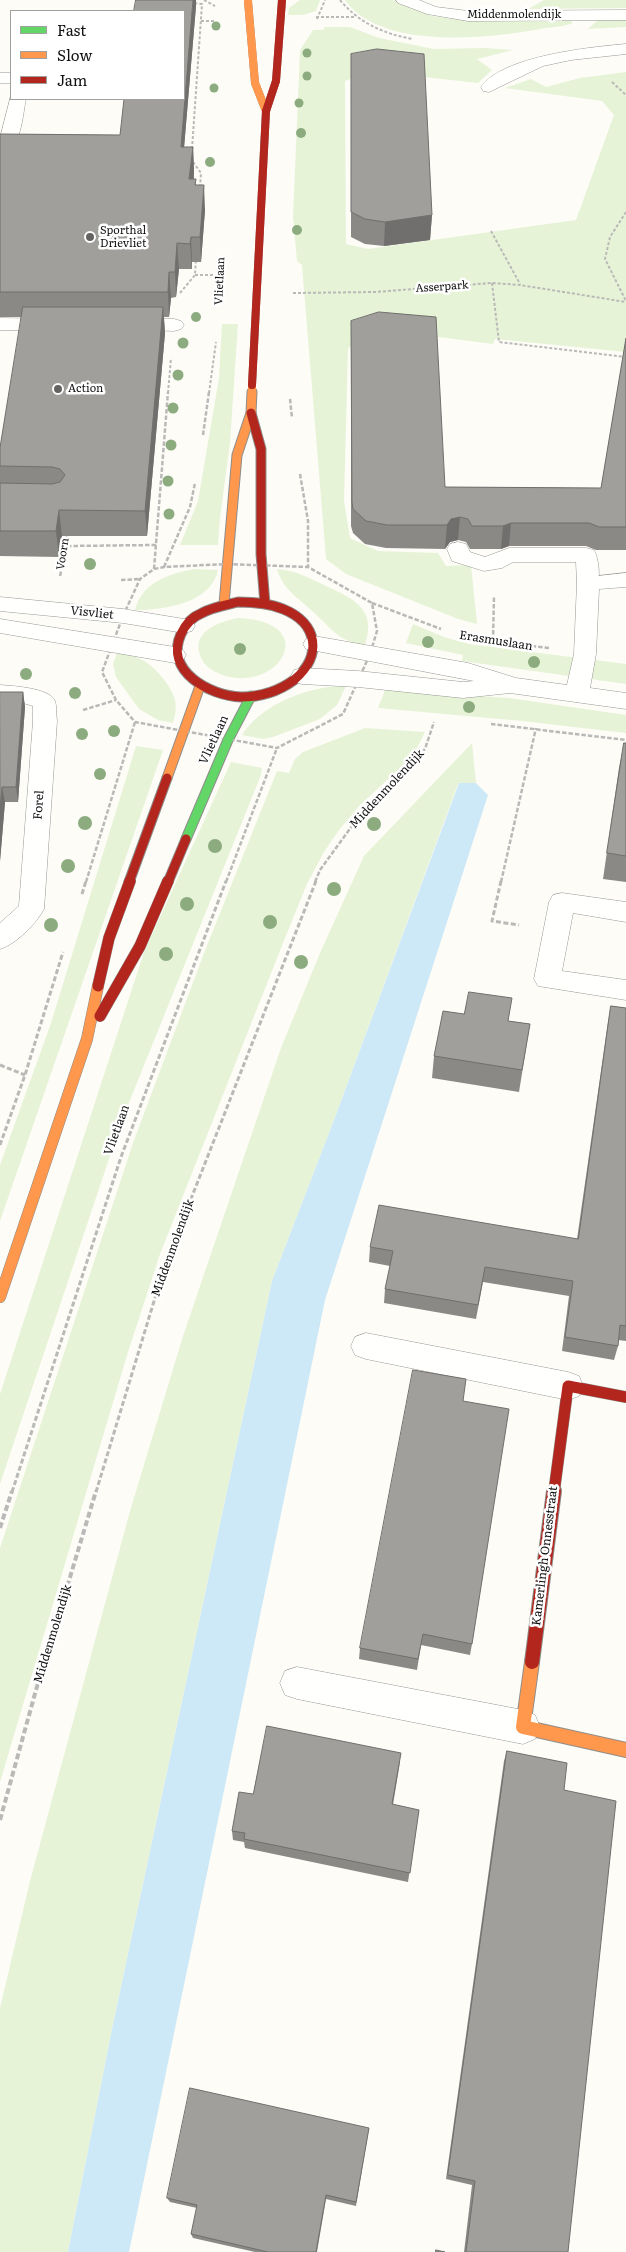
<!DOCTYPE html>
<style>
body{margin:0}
#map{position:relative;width:626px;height:2252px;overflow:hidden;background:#fdfcf7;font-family:Literata,serif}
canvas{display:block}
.legend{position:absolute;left:10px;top:10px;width:175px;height:90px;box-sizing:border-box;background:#fff;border:1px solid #a0a0a0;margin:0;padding:6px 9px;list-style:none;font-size:15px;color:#111}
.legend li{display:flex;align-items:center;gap:10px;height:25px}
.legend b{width:25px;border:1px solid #a0a0a0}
</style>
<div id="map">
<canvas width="626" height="2252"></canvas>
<ul class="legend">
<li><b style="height:6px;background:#63d668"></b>Fast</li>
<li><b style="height:6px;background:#ff974d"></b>Slow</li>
<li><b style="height:6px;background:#b3261e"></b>Jam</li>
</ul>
</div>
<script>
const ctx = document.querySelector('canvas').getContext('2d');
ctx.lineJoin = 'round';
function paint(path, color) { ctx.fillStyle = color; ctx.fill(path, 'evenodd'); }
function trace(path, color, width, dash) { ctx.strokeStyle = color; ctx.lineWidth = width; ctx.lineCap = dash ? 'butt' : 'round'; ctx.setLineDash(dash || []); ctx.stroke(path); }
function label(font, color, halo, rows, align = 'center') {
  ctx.font = font + ' Literata,serif'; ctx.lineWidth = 5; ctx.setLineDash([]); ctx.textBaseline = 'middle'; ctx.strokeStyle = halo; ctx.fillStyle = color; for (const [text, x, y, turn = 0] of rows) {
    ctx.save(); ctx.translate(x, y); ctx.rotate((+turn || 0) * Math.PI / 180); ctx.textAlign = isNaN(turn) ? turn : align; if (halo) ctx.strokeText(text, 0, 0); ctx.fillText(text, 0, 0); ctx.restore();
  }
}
paint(new Path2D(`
 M300,0H320L316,11L303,15H288L289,8Z
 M345,0H392L432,16L453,19L569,20L573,23C564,27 550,27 540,29C487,39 380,50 345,0Z
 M544,0H626V8L528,9Z
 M599,19H626V27L588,29Z
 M325,27H350L379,38L434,49L484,48L513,50L477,59L492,70L478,83L370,71L345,81L346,244L368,249L576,220L614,115L602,101L505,88L531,79L546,87L580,78L626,72V352L495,339L493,344L392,331L363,332L348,349L344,501L350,538L378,551L438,553L446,566L471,565L477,624L458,619L346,574L326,559L302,265L297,261L293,217L300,50L313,30H323Z
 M222,324H238L230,443L220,518L218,545H180L198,501L219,378Z
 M194,569L218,570C211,604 163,610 135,610C142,582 169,574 194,569Z
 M277,569C294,570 307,577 322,584C351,598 378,607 365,645C336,641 331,627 311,610C296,596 283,589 277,569Z
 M238,618C329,622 272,704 212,670C205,666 201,659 199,652C194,630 222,621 238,618Z
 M413,624L444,637L469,644L626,664V684L462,661L463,655L406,643Z
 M117,653C125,654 133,655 140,659C154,665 171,685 175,700C177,708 175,715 173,723L158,720L139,709L116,677L113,664Z
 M346,686L337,705L320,719L273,737L263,739L242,735C261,704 311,685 346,686Z
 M385,690L509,698L626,715V733L522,721L378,708Z
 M365,728L425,732L413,756L360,805L339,830L324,852L307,884L285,938L160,1254L128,1352L0,1782V1548L133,1143L204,953L277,771L289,773L295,759L303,752Z
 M472,743L476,783L458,784L334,1120L272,1281L112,2029L68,2252H0V2008L30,1881L130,1511L183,1336L281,1048L320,953L364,856Z
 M136,746L163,750L0,1221V1165L51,1023Z
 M231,762L262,768L261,775L122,1120L0,1484V1394L144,952Z`), '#e7f3d7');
paint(new Path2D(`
 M459,783H476L488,795L325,1300L129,2252H68L112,2029L272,1281L334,1120Z`), '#cde8f7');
const lane = new Path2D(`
 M458,542L466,544L470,552L485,557L509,548H586L594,550C599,559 601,579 596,588L588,590L580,588L577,583L576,562H513L502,568L484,571L452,561L447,549L450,544Z`);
const street = new Path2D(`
 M396,0H419L436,7L468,11L626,10V20L468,21L427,14L398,3Z
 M626,44V54L571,60L543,66L489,92L483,91L481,87C502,56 591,47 626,44Z
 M0,73H11V83H0Z
 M11,95V99H26C22,117 22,149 0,154V138Z
 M0,318L58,319L65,321L68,325L65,329L58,331L0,330Z
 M126,319H174L181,321L184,325L181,329L174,331L119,329L116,325L119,321Z
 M626,573V587L599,589L596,654L590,688L626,693V709L510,693L463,698L358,687L302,684L294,682L291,676L294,670L302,668L358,671L463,682L474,681L306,649L303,644L306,639L314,636L468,663L516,678L567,685L574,654L577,583L580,578Z
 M0,597L123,609L184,619L192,621L195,626L192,631L184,633L123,623L0,611Z
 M0,619L175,647L183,650L186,655L183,660L175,663L0,633Z
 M0,685C13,686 50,688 55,701C57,707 56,715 57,721L44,909C36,924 16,944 0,949V923L19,906L33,721V706L23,703L0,701Z
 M562,893L626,902V922L573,913L562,971L626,980V1000L538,986L534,979L549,902L553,895Z
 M366,1333L568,1372L579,1376L583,1386L579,1396L568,1400L366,1359L355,1355L351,1346L355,1337Z
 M297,1667L523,1710L535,1715L540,1727L535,1739L523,1744L297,1699L285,1695L280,1683L285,1671Z`);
const fast = new Path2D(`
 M186,839L228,740L251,696`);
const slowFar3 = new Path2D(`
 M248,1L255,83L266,111
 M252,393V385`);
const slowFar2 = new Path2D(`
 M224,604L237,455L251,413L252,392
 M167,778L200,686`);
const slowFar1 = new Path2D(`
 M0,1297L87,1039L98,986`);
const slow = new Path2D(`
 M532,1662L523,1727L626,1750`);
const jamFar3 = new Path2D(`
 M252,385L266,111L276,81L282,0`);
const jamFar2 = new Path2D(`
 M251,413L261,449V554L265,604
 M238,602C253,602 269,603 283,609C318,623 323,656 294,680C279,691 260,697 241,697C210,696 164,671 181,634C185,625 192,617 202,613C213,607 226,605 238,602Z
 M129,882L167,778
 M168,882L186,839`);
const jamFar1 = new Path2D(`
 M98,986L109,938L130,881
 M100,1016L140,946L168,881
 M554,1492L568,1386L626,1397`);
const jam = new Path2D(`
 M532,1662L554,1491`);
trace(lane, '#979795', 1);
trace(street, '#979795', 1);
trace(fast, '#8e8d8b', 11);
trace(slowFar3, '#8e8d8b', 8);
trace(slowFar2, '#8e8d8b', 11);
trace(slowFar1, '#8e8d8b', 12);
trace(slow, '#8e8d8b', 16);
trace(jamFar3, '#8e8d8b', 8);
trace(jamFar2, '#8e8d8b', 11);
trace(jamFar1, '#8e8d8b', 12);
trace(jam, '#8e8d8b', 16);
trace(new Path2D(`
 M204,0L215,6
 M340,0C359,23 384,34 413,39
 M316,17H354
 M317,19L325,0
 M201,21H215
 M612,82L626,95
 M192,149L202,4L194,3
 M193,162L201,173L200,188
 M626,212L610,237L605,259L626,301
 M491,231L520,284
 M195,275H220
 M492,283L499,342L626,357
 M180,293L195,275L196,259
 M293,293L375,292L492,283L520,285L626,302
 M168,393L171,358
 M209,393L216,342`), '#b9b9b8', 2, [3, 2]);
trace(new Path2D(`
 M290,399L292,418
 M203,435L209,392
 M300,474L308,521V567
 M67,546L156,545
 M227,564L308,567L372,603L377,631L370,654L343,714L277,748L135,722L116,700L102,672L123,616L140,579L154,569L164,567Z
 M164,567L190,507L195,483
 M154,569L168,392
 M60,576L67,546V533
 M121,580L140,579
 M372,603L441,629
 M493,641L549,648
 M493,641L494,596
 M83,710L116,700
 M491,724L626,740
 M86,882L135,722
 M226,882L277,748
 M315,882L320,870L357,819L425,749L434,722
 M501,882L536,728`), '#b9b9b8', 2.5, [4.5, 2]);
trace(new Path2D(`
 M501,881L492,921L519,925
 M82,894L86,881
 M0,1065L25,1075
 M0,1145L25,1075L63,952
 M12,1492L121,1157L226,881
 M96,1492L165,1265L316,881`), '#b9b9b8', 3, [5, 2.5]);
trace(new Path2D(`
 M0,1528L12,1491
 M0,1820L36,1690L96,1491`), '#b9b9b8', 4, [6, 3]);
paint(lane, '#fffffe');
paint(street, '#fffffe');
trace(fast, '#63d668', 9);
trace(slowFar3, '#ff974d', 8);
trace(slowFar2, '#ff974d', 9);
trace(slowFar1, '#ff974d', 11);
trace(slow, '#ff974d', 14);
trace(jamFar3, '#b3261e', 8);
trace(jamFar2, '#b3261e', 9);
trace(jamFar1, '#b3261e', 11);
trace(jam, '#b3261e', 14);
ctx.fillStyle = '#8cac80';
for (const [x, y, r] of [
 [216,26,4.5],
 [307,53,4.5],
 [307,76,4.5],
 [214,88,4.5],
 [299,103,4.5],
 [301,133,5],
 [210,162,5],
 [297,230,5],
 [196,317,5],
 [183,343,5.5],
 [178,375,5.5],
 [173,408,5.5],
 [171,445,5.5],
 [168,481,5.5],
 [169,514,5.5],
 [90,564,6],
 [428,642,6],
 [240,649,6],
 [534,662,6],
 [26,674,6],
 [75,693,6],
 [469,707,6],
 [114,731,6],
 [82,734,6],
 [100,774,6],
 [85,823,7],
 [374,824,7],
 [215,846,7],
 [68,866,7],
 [334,889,7],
 [187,904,7],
 [270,922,7],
 [51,925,7],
 [166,954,7],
 [301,962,7]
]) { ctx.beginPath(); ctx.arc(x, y, r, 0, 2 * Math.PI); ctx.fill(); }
paint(new Path2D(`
 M196,6L184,147H193L194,171V179L205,210L201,262H192V269H179L176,297L171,298L169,317H164L165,333L147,536H62L59,557L0,556V448L22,317H0V134L120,135Z
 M351,54L432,215L430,240L384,246L365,244L351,237Z
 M351,321L445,487L601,488L626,338V550H596L586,546H509L501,549H470L466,542L458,540L450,542L445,549L386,548L365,544L353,533L351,526Z
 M0,692H23L25,707L18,802H5L0,861Z
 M624,743H626V882L603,879L619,768Z
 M611,1006L626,1008V1341L618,1340V1346L614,1360L562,1351L569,1296L483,1282L476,1319L384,1303L385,1289L390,1266L369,1262L370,1247L577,1239L608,1022Z
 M509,1021L530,1024L519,1092L432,1078L434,1056Z
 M463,1401L472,1644L470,1655L421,1645L417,1670L359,1659L360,1648Z
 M507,1751L564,1790L568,2252H464L472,2185L446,2179L504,1761Z
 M400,1762L393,1805L419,1810L408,1882L245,1848L244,1842L233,1840L232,1831L253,1794Z
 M369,2128L356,2206L326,2199L317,2252H255L193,2238L191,2234L197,2208L170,2202L167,2198Z`), '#8a8986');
paint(new Path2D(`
 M193,0H196V6L182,172L181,147Z
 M193,147L194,171L191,204L189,179Z
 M204,185L205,210L201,262L200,237Z
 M432,215L430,240L384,246L385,222Z
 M191,237L192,262V269L190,244Z
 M177,243L179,269L176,297L175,272Z
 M169,272L171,298L169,317L168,292Z
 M163,307L165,333L147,536L145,511Z
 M59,510L62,536L59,557L56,531Z
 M460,517L458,540L450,542L445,549L447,525L451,519Z
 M511,523L509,546L501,549L503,526Z
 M23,692L25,707L18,802L16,787Z
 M2,787L5,802L0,861V810Z`), '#716f6d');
const building = new Path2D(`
 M136,0H193L181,147H193L189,179H196L195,185H204L200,237H191L190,244L177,243L175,272H169L168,292H0V134L120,135L124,99H184V11H134Z
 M377,49L424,54L432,215L385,222L365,219L351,212V54Z
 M23,307H163L145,511L59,510L56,531H0V483L52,484L60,482L65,475L60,469L52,467L0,466V448Z
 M379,312L436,317L445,487L601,488L626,338V527H599L589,523H511L503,526H472L468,519L460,517L451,519L447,525H387L366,521L353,509L352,502L351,321Z
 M0,692H23L16,787H2L0,810Z
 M624,743H626V856L607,853Z
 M469,992L512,998L508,1021L530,1024L522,1070L434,1056L443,1011L464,1014Z
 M611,1006L626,1008V1326L620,1325L618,1346L565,1337L573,1281L485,1267L478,1305L385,1289L393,1251L370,1247L379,1205L578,1239Z
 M413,1370L466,1379L463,1401L509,1409L472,1644L423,1634L418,1659L360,1648Z
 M267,1726L401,1753L392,1804L419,1810L410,1873L244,1839L245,1833L232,1831L239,1792L253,1794Z
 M507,1751L567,1763L564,1790L616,1801L568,2252H466L475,2181L448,2175Z
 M190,2088L369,2128L356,2202L326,2195L316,2252H268L191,2234L197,2205L167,2198Z
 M436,2250L445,2252H436Z`);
paint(building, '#a19f9c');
trace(building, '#716f6d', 1);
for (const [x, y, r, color] of [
 [90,237,5,"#646362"],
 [58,389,5,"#646362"]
]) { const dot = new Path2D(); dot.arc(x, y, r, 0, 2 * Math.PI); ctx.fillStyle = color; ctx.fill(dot); trace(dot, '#fff', 2); }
label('11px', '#111', '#fff', [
 ["Middenmolendijk",514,15],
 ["Vlietlaan",220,281,-87],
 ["Asserpark",442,287,-4],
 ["Voorn",63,554,-81]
]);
label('11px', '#111', '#fff', [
 ["Sporthal",100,231],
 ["Drievliet",100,244],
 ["Action",68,389]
], 'left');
label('12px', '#111', '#fff', [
 ["Visvliet",92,613,6],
 ["Erasmuslaan",496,641,9],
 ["Vlietlaan",214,740,-65],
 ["Middenmolendijk",387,789,-47],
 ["Forel",39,805,-86],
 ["Vlietlaan",117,1130,-70],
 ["Middenmolendijk",173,1248,-70],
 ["Kamerlingh Onnesstraat",545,1556,-83],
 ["Middenmolendijk",53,1634,-73]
]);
</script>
